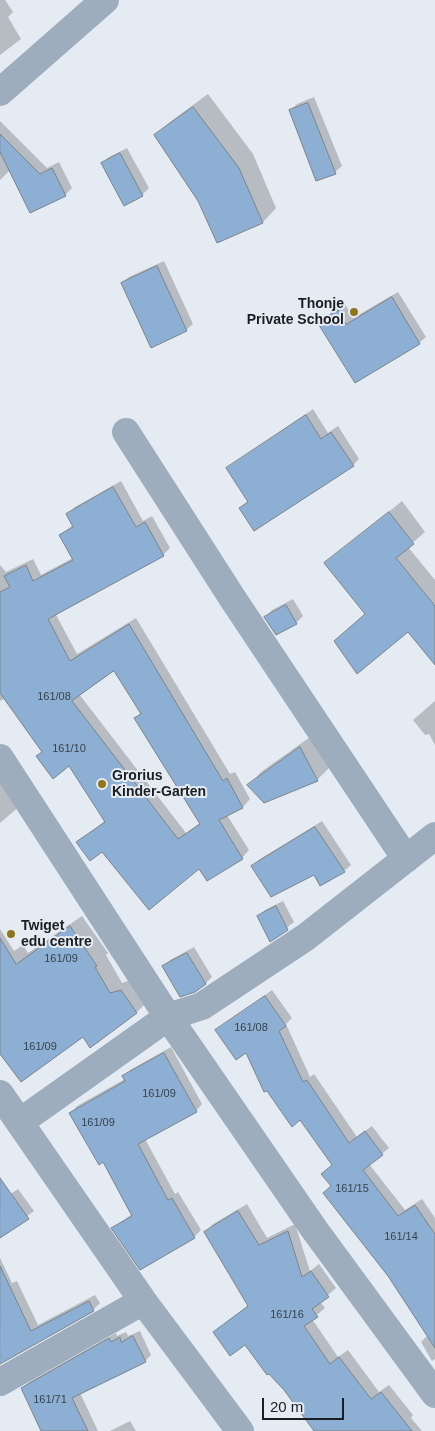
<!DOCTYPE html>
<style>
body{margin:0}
#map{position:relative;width:435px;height:1431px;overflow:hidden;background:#e4ebf2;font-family:Helvetica,sans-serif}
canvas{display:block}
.scale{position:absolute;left:262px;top:1398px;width:82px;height:22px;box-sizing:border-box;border:2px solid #1b1e20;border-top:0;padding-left:6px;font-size:15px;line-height:18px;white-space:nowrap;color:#1b1e20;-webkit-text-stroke:4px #e4ebf2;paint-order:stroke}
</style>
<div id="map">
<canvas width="435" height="1431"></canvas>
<div class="scale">20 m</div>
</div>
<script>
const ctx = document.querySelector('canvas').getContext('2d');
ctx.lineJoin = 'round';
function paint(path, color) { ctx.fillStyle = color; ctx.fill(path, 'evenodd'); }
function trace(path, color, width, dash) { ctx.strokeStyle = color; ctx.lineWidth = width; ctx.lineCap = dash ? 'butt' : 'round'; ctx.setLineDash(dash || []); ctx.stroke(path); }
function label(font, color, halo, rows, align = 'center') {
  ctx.font = font + ' Helvetica,sans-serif'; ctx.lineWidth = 4; ctx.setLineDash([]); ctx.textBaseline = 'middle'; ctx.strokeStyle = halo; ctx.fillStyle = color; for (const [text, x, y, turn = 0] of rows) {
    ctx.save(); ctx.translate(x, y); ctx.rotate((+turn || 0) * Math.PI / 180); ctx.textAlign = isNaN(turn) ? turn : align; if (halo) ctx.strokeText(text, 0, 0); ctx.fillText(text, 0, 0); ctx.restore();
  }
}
paint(new Path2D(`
 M0,0H5L13,12L8,17L21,39L0,55Z
 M208,94L253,154L276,208L263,222L218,242L199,200L156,135L170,122Z
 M314,97L342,166L335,172L290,111L297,104Z
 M0,121L47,168L59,162L72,188L65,195L10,170L0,180Z
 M127,148L149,188L142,195L103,163L109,157Z
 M164,261L193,324L186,330L122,283L129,277Z
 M398,292L426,337L419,343L319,322L345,304L353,318Z
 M313,409L328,433L338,426L359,459L353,465L240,508L249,500L228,468Z
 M121,481L143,521L152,516L170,548L163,555L55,613L77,654L136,618L230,774L235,772L250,799L243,807L227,815L249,850L242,858L199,867L102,850L78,842L106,820L70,764L43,751L5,698L0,701V565L6,572L33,559L41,575L73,558L60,535L73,525L68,514L75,507ZM115,670L141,712L136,718L201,822L186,833L79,694Z
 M402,501L425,532L408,547L435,580V663L409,631L366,614L326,563Z
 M293,599L303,616L296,623L265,617L272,610Z
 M435,701V745L429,734L425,735L413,720Z
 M313,735L330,767L317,780L265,802L249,785L261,772Z
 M0,776L21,805L0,823Z
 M322,821L351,865L344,871L314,873L253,866L260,859Z
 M283,901L294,922L271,940L258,917L265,910Z
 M82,916L108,953L106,955L122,983L133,979L148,1001L137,1012L90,1046L83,1036L0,1039V929L14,951L23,945L28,953Z
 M194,947L212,977L206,983L163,967L170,960Z
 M272,990L292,1018L286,1024L310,1077L314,1074L357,1137L372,1126L389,1148L369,1164L405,1210L422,1199L435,1218V1359L432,1361L421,1342L428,1335L332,1186L333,1165L301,1119L247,1051L217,1030Z
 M171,1047L202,1104L196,1111L145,1139L175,1194L178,1192L201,1230L194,1237L113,1228L132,1214L104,1160L71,1113L77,1106L125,1079L124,1077L130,1070Z
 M18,1189L34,1211L0,1236V1201Z
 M247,1204L267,1238L295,1224L310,1271L319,1264L336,1288L320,1302L325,1308L312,1319L338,1357L348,1350L379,1392L389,1385L413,1415L411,1418L422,1431H334L285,1389L245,1343L214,1332L249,1305L205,1232L213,1224Z
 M0,1258L12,1283L17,1281L38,1325L95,1295L100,1303L93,1310L0,1361Z
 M140,1331L151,1355L145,1361L80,1393L98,1431H44L22,1388L29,1382L116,1333L117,1336L126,1332L128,1336Z
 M130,1421L136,1431H110Z`), '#0003');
const building = new Path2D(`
 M308,103L336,174L316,181L289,110Z
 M193,107L239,168L263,223L217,243L198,201L154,135Z
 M0,134L40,174L52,168L66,196L30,213L0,152Z
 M120,153L143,196L124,206L101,163Z
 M157,266L187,331L151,348L121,283Z
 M392,297L420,344L355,383L317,322L338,310L346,324Z
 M306,415L321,439L331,432L354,466L254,531L239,508L248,502L226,468Z
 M113,487L136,527L145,522L164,556L48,619L70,661L129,624L223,781L227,778L243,808L219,820L243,859L207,881L199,869L149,910L102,852L90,861L76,842L105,822L69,766L53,779L36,756L42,752L0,693V592L10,587L4,576L26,565L33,581L73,560L59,535L73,527L66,514ZM114,671L141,714L134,718L200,824L178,839L72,701Z
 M389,512L414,544L396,558L435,606V665L408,632L357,674L334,641L365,614L324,563Z
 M286,605L297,624L276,635L264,617Z
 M300,747L318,781L264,803L247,785Z
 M315,827L345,872L320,886L314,875L271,897L251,866Z
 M276,906L288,930L270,942L257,916Z
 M70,926L97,966L95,967L110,993L121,990L137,1013L90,1048L83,1037L21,1082L0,1054V938L16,964Z
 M187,953L206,984L195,992L180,997L162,966Z
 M265,996L286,1026L279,1031L303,1082L307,1080L349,1143L365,1131L383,1155L363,1170L398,1216L415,1205L435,1234V1348L388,1276L323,1193L331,1186L321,1174L332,1165L300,1120L292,1127L267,1091L264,1092L246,1053L236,1060L215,1030Z
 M164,1053L197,1112L138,1144L168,1200L172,1198L195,1238L140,1270L111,1228L132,1216L103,1162L99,1165L69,1113L125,1081L122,1076Z
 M0,1178L29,1219L0,1238Z
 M238,1211L259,1245L288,1231L302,1277L311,1271L329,1297L312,1309L318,1317L304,1326L330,1364L339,1357L371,1399L381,1392L412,1431H314L284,1390L269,1374L267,1375L245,1345L230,1356L213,1332L248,1306L204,1232Z
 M0,1266L31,1331L89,1301L94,1311L0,1364Z
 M133,1336L146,1362L72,1398L88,1431H41L21,1388L109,1338L111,1342L120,1337L121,1342Z`);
paint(building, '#8dafd3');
trace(building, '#7c8389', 1);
trace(new Path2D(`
 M0,92L105,0
 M126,432L231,596L406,859
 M0,758L168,1017L314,1229L435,1394
 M0,1094L143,1301L240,1431
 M20,1122L168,1017L202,1006L306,937L435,836
 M0,1382L143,1301`), '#9eadbd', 28);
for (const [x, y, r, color] of [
 [354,312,5,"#90741a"],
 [102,784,5,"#90741a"],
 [11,934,5,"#90741a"]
]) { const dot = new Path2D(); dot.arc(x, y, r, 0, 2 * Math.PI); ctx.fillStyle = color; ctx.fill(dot); trace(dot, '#e4ebf2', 2); }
label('11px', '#38424d', null, [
 ["161/08",54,697],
 ["161/10",69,749],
 ["161/09",61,959],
 ["161/08",251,1028],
 ["161/09",40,1047],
 ["161/09",159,1094],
 ["161/09",98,1123],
 ["161/15",352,1189],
 ["161/14",401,1237],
 ["161/16",287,1315],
 ["161/71",50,1400]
]);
label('bold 14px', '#1b1e20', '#e4ebf2', [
 ["Thonje",344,304,"right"],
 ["Private School",344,320,"right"],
 ["Grorius",112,776],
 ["Kinder-Garten",112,792],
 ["Twiget",21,926],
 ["edu centre",21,942]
], 'left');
</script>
